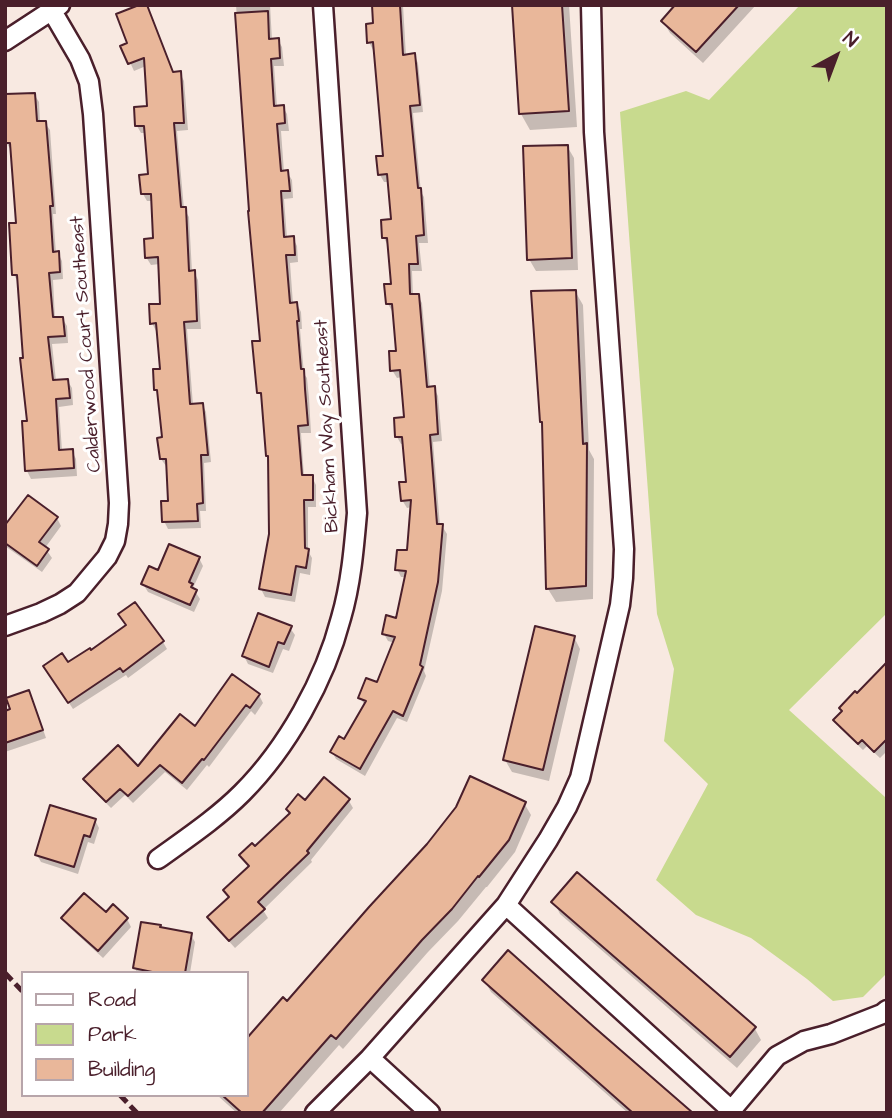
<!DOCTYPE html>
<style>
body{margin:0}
#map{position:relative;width:892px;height:1118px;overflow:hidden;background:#f8e9e1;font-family:"Architects Daughter",sans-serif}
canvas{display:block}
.frame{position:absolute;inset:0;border:7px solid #4a1f2b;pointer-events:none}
.legend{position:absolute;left:21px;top:971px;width:228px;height:126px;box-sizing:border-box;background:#fff;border:2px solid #b7a5aa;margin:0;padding:9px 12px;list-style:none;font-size:21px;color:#4a1f2b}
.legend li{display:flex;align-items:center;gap:14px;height:35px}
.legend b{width:35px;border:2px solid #b7a5aa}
.north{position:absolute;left:801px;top:21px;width:70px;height:70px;-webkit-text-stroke:5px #fff;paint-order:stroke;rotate:41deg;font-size:19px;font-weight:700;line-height:28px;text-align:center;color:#4a1f2b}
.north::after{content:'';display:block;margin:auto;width:24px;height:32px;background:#4a1f2b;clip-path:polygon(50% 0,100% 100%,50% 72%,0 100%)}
</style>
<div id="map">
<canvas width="892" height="1118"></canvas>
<div class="frame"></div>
<ul class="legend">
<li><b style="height:9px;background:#fff"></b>Road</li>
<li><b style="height:19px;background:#c8da8e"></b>Park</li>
<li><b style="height:19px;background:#e9b79a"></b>Building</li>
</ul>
<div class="north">N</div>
</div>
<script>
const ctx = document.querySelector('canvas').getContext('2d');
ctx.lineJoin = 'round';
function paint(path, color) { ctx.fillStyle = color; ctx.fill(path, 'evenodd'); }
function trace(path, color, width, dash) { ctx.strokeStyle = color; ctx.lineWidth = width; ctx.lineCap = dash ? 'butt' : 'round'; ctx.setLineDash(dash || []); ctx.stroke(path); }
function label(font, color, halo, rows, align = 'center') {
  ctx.font = font + ' "Architects Daughter",sans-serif'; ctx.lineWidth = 6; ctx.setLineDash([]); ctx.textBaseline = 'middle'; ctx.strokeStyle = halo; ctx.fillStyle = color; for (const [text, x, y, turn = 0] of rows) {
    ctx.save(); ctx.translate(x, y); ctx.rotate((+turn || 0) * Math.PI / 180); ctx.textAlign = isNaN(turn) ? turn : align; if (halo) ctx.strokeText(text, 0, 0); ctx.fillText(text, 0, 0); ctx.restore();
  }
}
paint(new Path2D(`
 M800,5H887V613L789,710L885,797H887V973L863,997L833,1001L807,979L751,938L696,915L656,880L708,784L664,741L674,669L657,614L620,112L686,91L709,100Z`), '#c8da8e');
paint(new Path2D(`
 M236,5H270L272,40H278L282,47L284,66H274L277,107H283L287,114L289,131H281L284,172H287L292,180L293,198L284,199L287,238H293L297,246L298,262L290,263L293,304H297L301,312L302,329H300L304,374L307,378L309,398L311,433H301L304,477H312L316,485V507H308V551L312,558L310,575L300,573L295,602L265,597L261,589L270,534V459L263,400L259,393L261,342Z
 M373,5H403L406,56L414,55L418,63L423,112L413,113L421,192L424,197L428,243H419L422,271H412L413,296H418L422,303L430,388H434L438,396L442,441L433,442L440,526H442L447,534L442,591L424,671L426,676L407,722L397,718L365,776L336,759L332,752L345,741L365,705L360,698L378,685L395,643L388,641L384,634L397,620L407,577H401L397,569L408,552L412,507L407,508L402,500L408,483L405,444H401L397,437L406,418L402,377L397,378L392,370L398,352L394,311H392L388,304L393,285L388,246L384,238L392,221L389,182H384L380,175L385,157L376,50H373L369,42L375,25Z
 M513,5H569L577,127L530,130L521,114Z
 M678,5H756L703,63L670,33L663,21Z
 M123,47L173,74L180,73L184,81L188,130L177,131L184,209L189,217L192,272H194L198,280L201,329H187L193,405L202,404L206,412L211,462L204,463L206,511H200L201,528L168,529L164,521L170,503L169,466H166L161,459L164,439L160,396L156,390L162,371L158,331H156L152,323L162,305L160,264L151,265L146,257L155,240L153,201H147L143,194L150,176L146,133H141L137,126L149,108L146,66L134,71Z
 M34,94L39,102L40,123H45L50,130L56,214H53L56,253H58L62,261L63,279L53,280L55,319L62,318L67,326L68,343L52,344L56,381L67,380L72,388L73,405L59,407L62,451H72L76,459L77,476L31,479L27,471L23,423L29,422L25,360L18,282L14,275L18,224L11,150L6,142Z
 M567,146L574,158L578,270L536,271L529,259Z
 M575,291L583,305L589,450L594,459L593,599L556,602L548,589Z
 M57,518L61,526L45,548L52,558L42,572L5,546V528Z
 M199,558L203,566L193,588L200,599L194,612L148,592L143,584L159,573Z
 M290,628L295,635L289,651L283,649L273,673L248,664L244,656Z
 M574,637L580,649L549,781L512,772L505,760Z
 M163,642L167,649L128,678L126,675L73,709L50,674L68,665Z
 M887,664V751L880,758L867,746L863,750L840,728L836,720Z
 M28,692L33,700L46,738L5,752V713L13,710Z
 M259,695L263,703L255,715L251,711L209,767L207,765L187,790L165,772L133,803L125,795L111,808L90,787L86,779L138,769L195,729Z
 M324,780L349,801L353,808L311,860L312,862L263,910L268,918L235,948L214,925L210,918L230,899L225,890L250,868L241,856L255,849L306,802Z
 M524,803L531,815L515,852L487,887H486L458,921L428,952L343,1049L339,1045L279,1113H237L217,1095H247V1041L283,1000L288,1004Z
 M95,820L99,828L94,844L88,842L78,874L41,862L37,855Z
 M554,902L755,1029L761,1040L737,1068L560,914Z
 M64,918L127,919L131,927L103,958L68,926Z
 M161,929L191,935L195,942L190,973H137L135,968Z
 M484,980L691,1113H628L491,992Z`), '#0003');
const building = new Path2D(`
 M139,5H147L173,72L181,71L184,123H174L181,207H186L189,271L195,270L197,321L184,322L190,404L203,403L208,455H201L203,503L197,504L198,521L162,522L161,501H168L166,459H160L157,438L162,437L157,390H154L153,369H160L156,323L150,324L149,304H160L158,257L145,258L144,239L153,238L151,194H141L139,175L148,174L144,126H135L134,107L147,106L144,58L128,64L120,46L127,43L116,14Z
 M372,5H400L403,55L415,53L420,105L410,106L418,188H421L424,235L416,236L418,264H409L410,294H419L427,387L435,386L438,434L430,435L437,524H443L438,582L420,665L423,667L403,716L393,711L360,769L330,752L339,736L344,739L366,701L358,698L366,678L377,682L395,637L382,634L386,615L396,618L406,571L395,570L397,550H407L411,500L401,501L399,482H406L402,437H395L394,418L404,417L400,370L390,371L389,351H396L392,304H386L384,284H391L387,238H382L381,220L391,219L387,174L378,175L376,156H383L373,42L367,43L366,24L373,23Z
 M512,5H562L569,111L519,114Z
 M675,5H739L696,52L661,21Z
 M268,11L269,39L279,38L280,58L271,59L274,106L284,105L285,123L277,124L281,171L288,170L290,191H281L284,237L294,236L295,255H286L290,303L297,302L299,321H297L301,369H304L305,389L308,425L298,426L302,475H313V500H304L305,548L309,549L306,568L296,566L291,595L259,589L269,534L268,456H266L261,393H257L252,341H260L248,211H249L235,13Z
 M35,93L37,121H46L53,206H50L53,252L59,251L60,272L49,273L53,317H63L65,336L48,337L53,380L68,379L70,398L56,399L59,450L73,449L74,468L25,471L22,421H27L20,358H23L17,275H12L9,223H16L10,143H5V94Z
 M568,145L572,258L527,260L523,146Z
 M576,290L583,444L587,443L586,586L546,589L542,422H540L531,291Z
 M28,495L58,517L39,542L49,549L37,566L5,543V525Z
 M169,544L200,557L189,582L193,584L191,587L197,590L190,605L141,584L149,566L158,570Z
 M135,602L164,641L123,672L120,668L68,703L43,666L62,653L68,662L90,648L91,650L126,625L118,614Z
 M258,613L292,626L284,644L278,642L269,667L242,656Z
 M535,626L575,636L543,770L503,760Z
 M887,662V739L874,752L862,740L858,744L833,720L842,711L839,708L855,691L857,693Z
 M232,674L260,694L250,708L246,705L204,760L202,759L182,783L160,765L128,796L120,789L106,802L83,779L118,745L138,766L180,714L195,726Z
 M29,690L43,730L5,743V711L10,709L6,698Z
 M470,776L526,802L509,840L479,877L478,876L452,909L422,940L336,1039L331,1035L262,1113H242L222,1095H247V1038L283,997L287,1001L369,907L427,844L456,807Z
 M324,777L350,799L307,851L309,853L258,902L265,909L229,941L207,917L229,897L223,890L249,866L239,855L252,843L255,846L290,813L286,809L298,794L305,800Z
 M50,805L96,819L90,837L84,835L74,867L35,855Z
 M577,872L756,1027L730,1057L551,902Z
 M84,893L106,912L113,904L128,918L98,951L61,918Z
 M141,922L161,925L160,927L192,933L185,973H157L133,968Z
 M508,950L594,1027L693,1113H633L582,1068L482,980Z`);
paint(building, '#e9b79a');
trace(building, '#4a1f2b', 2);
const street = new Path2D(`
 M5,41L60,5
 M5,626L41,613L60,604L77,593L107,557L115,541L118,524L119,503L93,114L89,82L80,59L52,11
 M158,859C187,838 217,818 242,793C287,748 325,680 341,618C351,584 354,548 357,513L323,5
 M506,905L731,1110
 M315,1113L370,1058
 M430,1113L370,1058L506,905L548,840L567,807L580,778L620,605L623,578L624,549L594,132L591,5
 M729,1113L777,1056L804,1041L831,1034L882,1014L887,1010`);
trace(street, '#4a1f2b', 23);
trace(street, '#fff', 18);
trace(new Path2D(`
 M5,973L23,992
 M120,1095L137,1113`), '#4a1f2b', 5, [10, 5]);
label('19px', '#4a1f2b', '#fff', [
 ["Calderwood Court Southeast",87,344,-94],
 ["Bickham Way Southeast",328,426,-93]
]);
</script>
